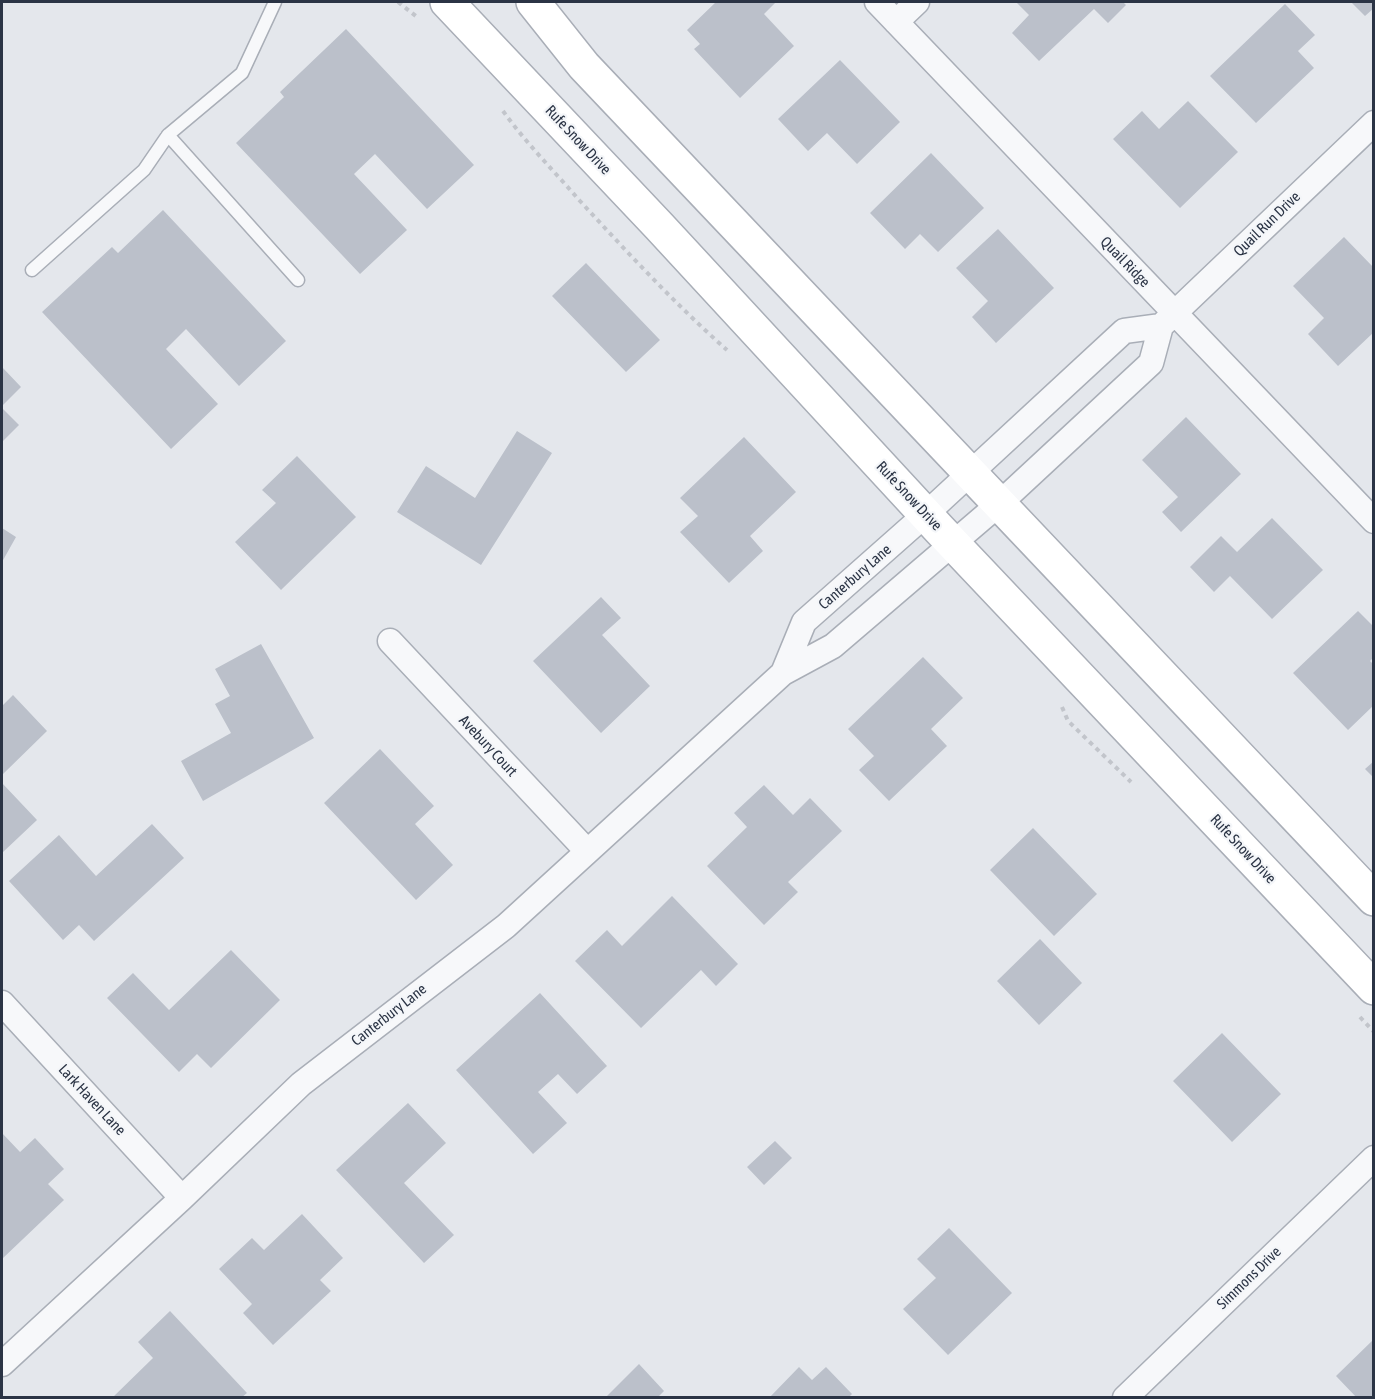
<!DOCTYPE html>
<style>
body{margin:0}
#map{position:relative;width:1375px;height:1399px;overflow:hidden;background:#e4e7ec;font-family:"Asap Condensed",sans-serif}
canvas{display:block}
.frame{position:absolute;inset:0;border:3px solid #2b3445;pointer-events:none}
</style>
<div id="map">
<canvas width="1375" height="1399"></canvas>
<div class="frame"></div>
</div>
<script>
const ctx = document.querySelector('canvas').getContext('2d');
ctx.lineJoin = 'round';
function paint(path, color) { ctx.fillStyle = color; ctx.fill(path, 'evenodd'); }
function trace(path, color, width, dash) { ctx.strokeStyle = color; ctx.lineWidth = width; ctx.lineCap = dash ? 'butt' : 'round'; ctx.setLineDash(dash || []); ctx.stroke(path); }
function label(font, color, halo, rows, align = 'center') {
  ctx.font = font + ' "Asap Condensed",sans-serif'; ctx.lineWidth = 4.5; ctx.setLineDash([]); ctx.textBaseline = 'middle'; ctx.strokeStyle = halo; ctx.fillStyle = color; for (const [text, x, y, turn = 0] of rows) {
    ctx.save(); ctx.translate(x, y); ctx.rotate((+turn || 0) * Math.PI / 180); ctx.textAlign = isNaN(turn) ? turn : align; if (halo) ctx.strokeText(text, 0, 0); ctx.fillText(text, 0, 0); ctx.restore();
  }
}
paint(new Path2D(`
 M716,2H776L764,14L794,46L740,98L694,49L700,44L687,30Z
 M1016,2H1123L1126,5L1108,23L1094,9L1039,61L1012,33L1029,15Z
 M1351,2H1374V8L1365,16Z
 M1285,4L1315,35L1298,51L1314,68L1256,123L1210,76Z
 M346,29L474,165L427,209L375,154L354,174L407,230L360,274L236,143L284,97L280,92Z
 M840,60L900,122L857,164L827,133L808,151L778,119Z
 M1188,101L1238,152L1180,208L1113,139L1142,111L1159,129Z
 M931,153L984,208L938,252L920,234L905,249L870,213Z
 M163,210L286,341L239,386L186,329L166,349L218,404L171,449L42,312L112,247L118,253Z
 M998,229L1054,288L996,343L972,317L988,301L956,268Z
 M1344,237L1374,268V332L1338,366L1308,334L1324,318L1293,286Z
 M586,263L660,340L626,372L552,296Z
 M2,367L21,387L2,406Z
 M2,408L19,425L2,442Z
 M1186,417L1241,474L1181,532L1162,512L1178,497L1142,460Z
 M517,431L552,453L481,565L397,512L426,466L475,498Z
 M744,437L796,492L750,536L763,551L729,583L680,532L698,516L680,498Z
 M297,456L356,517L281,590L235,542L276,503L262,490Z
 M1272,518L1323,570L1272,619L1230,576L1214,592L1190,567L1221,536L1237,552Z
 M2,528L16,537L2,562Z
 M601,597L621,618L602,635L650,686L601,733L533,661Z
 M1358,611L1374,627V657L1370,661L1374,665V705L1348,730L1293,673Z
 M261,644L314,738L203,801L181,761L231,733L215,704L230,696L215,669Z
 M923,657L963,698L931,729L947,746L889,801L859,770L874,756L848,729Z
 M13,695L47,731L2,775V706Z
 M380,749L434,806L415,824L453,865L416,900L324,803Z
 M1374,761V778L1365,769Z
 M2,783L37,820L2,853Z
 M764,785L793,815L810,798L842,831L788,882L798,892L764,925L707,866L747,827L734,813Z
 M152,824L184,858L94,941L79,925L63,940L9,881L59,835L96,876Z
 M1033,828L1097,894L1054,936L990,870Z
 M672,896L738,964L716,986L701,970L641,1028L575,961L607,930L622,946Z
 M1040,939L1082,983L1039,1025L997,981Z
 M231,950L280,1000L211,1068L197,1054L179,1072L107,998L133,973L169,1010Z
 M540,993L607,1066L577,1094L558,1074L538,1092L567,1123L533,1154L456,1070Z
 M1222,1033L1281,1094L1232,1142L1173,1081Z
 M408,1103L446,1143L404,1183L454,1235L424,1263L336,1170Z
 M2,1133L20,1152L35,1138L64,1169L48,1184L64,1200L2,1259Z
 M775,1141L792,1158L764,1185L747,1167Z
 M302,1214L343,1258L320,1280L331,1291L273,1345L243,1313L252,1304L219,1269L252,1238L264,1250Z
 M949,1228L1012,1293L948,1355L903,1309L936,1278L917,1259Z
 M170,1311L247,1393L241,1398H112L153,1358L138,1342Z
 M1374,1339V1398H1357L1336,1376Z
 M639,1364L664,1391L657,1398H605Z
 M799,1367L812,1380L826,1367L852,1394L848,1398H769Z`), '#bbc0ca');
const service = new Path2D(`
 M275,2L242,73L168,135L298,280
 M32,270L144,170L168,135`);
const minor = new Path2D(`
 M877,2L1374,521
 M896,22L917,2
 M390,641L587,851
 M783,673L804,622L926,514L1124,331L1161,326
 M2,1003L182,1198
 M2,1364L182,1198L301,1084L506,926L783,673L833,646L999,504L1151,363L1161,326L1374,123
 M1125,1398L1374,1158`);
const secondary = new Path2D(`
 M447,2L659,226L940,530L1374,988
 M533,2L584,66L1374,899`);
trace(service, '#a9aeb7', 15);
trace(minor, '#a9aeb7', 27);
trace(secondary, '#a9aeb7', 36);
trace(new Path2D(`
 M398,2L417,17
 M503,111C526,143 554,171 580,201C627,252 675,304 727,350
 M1062,707L1068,721L1131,782
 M1360,1017L1374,1032`), '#c2c5cb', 4, [4.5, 4.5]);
trace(service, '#f7f8fa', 12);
trace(minor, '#f7f8fa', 24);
trace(secondary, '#fff', 33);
label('15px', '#2b3445', '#f4f6f9', [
 ["Rufe Snow Drive",578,140,47],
 ["Quail Run Drive",1267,224,-44],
 ["Quail Ridge",1125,262,46],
 ["Rufe Snow Drive",909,496,47],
 ["Canterbury Lane",855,577,-41],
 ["Avebury Court",488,746,47],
 ["Rufe Snow Drive",1243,849,47],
 ["Canterbury Lane",389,1015,-38],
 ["Lark Haven Lane",92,1100,47],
 ["Simmons Drive",1249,1278,-44]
]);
</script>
